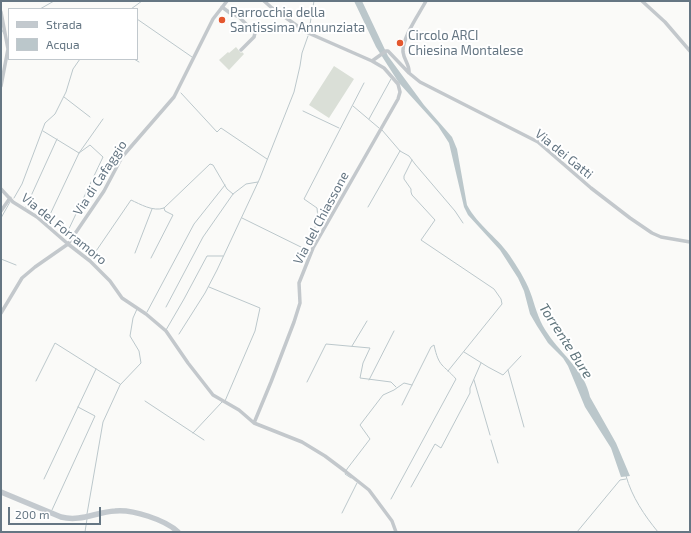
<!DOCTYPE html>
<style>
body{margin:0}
#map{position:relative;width:691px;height:533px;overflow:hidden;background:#fafaf8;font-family:"Exo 2",sans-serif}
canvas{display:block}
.frame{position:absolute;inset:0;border:2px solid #657683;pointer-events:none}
.legend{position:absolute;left:8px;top:8px;width:130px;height:52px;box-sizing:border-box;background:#fff;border:1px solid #c1c8cd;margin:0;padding:5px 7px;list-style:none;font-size:12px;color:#657683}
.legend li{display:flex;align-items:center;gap:8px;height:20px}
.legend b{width:20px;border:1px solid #c1c8cd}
.scale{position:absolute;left:8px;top:507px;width:93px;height:18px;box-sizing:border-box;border:2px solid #657683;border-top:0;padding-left:5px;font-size:12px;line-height:14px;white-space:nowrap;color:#657683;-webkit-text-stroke:3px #fff;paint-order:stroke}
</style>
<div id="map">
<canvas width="691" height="533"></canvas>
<div class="frame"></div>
<ul class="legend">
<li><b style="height:5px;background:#c3c9ce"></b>Strada</li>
<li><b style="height:11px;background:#bbc7cb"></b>Acqua</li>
</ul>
<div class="scale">200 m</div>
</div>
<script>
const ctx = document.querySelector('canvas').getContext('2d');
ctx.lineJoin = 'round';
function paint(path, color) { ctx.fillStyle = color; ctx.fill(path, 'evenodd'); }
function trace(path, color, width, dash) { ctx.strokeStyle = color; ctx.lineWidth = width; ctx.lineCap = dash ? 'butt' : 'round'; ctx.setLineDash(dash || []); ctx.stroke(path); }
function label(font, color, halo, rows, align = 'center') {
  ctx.font = font + ' "Exo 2",sans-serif'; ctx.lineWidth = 4; ctx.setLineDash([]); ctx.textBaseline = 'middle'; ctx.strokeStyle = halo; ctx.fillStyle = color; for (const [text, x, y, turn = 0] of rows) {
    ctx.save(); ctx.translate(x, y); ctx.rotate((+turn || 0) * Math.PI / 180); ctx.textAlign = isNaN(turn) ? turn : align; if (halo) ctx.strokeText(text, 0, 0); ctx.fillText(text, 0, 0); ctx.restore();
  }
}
paint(new Path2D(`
 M236,47L241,53L242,52L244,54L229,70L219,60L228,52L229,53Z
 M334,66L354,79L329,118L309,105Z`), '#dadfd7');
paint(new Path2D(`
 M354,1H362L388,56L424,105L452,137L457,149L467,205C478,226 500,239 512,259C520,271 528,284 532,297C536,310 540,323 548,334C562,355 585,371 590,397L616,443L630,476L621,477L611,448L585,407L568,366L563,358L548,343L537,326L530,314L524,291L518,278L500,250L468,215L464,207L449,143L438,126L399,83L376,47Z`), '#bbc7cb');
trace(new Path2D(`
 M40,9L54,1
 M131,9L142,1
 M137,19L192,57
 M1,28L4,34
 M309,30L314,1
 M134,59L139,62
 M181,93L217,132L221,128L267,159
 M64,97L90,117
 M353,106L379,128
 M303,111L339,128
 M369,119L391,79
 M382,130L400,151L409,156L415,164L455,211L463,223
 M43,131L79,153
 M412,160L404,176V179L411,189V192L412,195L435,220L421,240L494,289L501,299L502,304L448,371
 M14,198L22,184L45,123L55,114L66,92L73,69L80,59
 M26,207L57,139
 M368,207L400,151
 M1,218L10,202
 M242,218L309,251
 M47,221L79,153L103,119
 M66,235L103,157L90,145L79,153
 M311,240C314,228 319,221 317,208L304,199L364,83
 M135,253L152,209
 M92,257L131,200C140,204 153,212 164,208L210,164L213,165L227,189L233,194
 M151,258L173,215L165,211L164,208
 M1,259L16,265
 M209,287L260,308L255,331L225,401
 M166,307L203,237L233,194L246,184L258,182
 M147,312L194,224L225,185
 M166,330L184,299L207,256H223
 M179,334L205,293L217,270L260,178L294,92L300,66L302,53L308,36
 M352,346L367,321
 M464,352L488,367L503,375L521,356
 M508,370L524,427
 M369,380L394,331
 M474,380L490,435
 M36,381L55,343L120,384
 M307,382L326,344L370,348L363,363L360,378L391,382L396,387
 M145,401L204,440
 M193,433L222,402
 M491,440L498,463
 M626,476C632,497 644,515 658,532
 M351,478L345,474L347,469L370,439L360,425L383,395L394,390L404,383L412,385
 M44,479L96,369
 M411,487L435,444L441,448L470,393V388L481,363
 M391,499L456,379C443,364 439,368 434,345L431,347L402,405
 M52,510L95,416L78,407
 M342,513L357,483
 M87,514L103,422L120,385L141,363L139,351L130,336L133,318L137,309
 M85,532L87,519
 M577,532L620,480L626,479`), '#bbc7cb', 1);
trace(new Path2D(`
 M264,1L272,8L306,32L372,61L386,51H388L409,73L420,82L538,142L591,188L630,218L652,233L661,237L690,242
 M642,1L665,22L690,51
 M222,7L230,13L239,17L255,33L254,37L241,50
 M1,12L8,49L1,86
 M409,73C410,65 404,60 403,52C402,38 419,14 426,1
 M1,189L13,202L37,217L68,244L90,261L110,281L122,298L146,314L166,331L188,363L213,395L239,410L254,423L302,442L325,456L345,471L369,490L392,521L396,532
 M1,211L10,198
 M1,313L22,278L35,267L68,244L104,191L122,157L174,97L213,19L227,1
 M254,423L271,382L294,322L300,303L299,283L313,248L398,99L400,92L398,84L384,68L372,61`), '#c3c8cc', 3.5);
trace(new Path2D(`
 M1,492L61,517C81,522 96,512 115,511C132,509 166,520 178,532`), '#c3c9ce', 5.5);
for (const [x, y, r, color] of [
 [222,20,4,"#e4572e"],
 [400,43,4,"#e4572e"]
]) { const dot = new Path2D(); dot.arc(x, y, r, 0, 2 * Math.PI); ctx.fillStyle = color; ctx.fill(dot); trace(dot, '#fff', 1.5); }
label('13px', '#657683', '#fff', [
 ["Parrocchia della",230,13],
 ["Santissima Annunziata",230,28],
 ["Circolo ARCI",408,36],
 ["Chiesina Montalese",408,51]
], 'left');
label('13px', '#657683', '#fff', [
 ["Via dei Gatti",564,154,39],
 ["Via di Cafaggio",100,178,-57],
 ["Via del Chiassone",321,218,-62],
 ["Via del Forramoro",64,229,39]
]);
label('italic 14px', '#60757c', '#fff', [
 ["Torrente Bure",566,341,57]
]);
</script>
